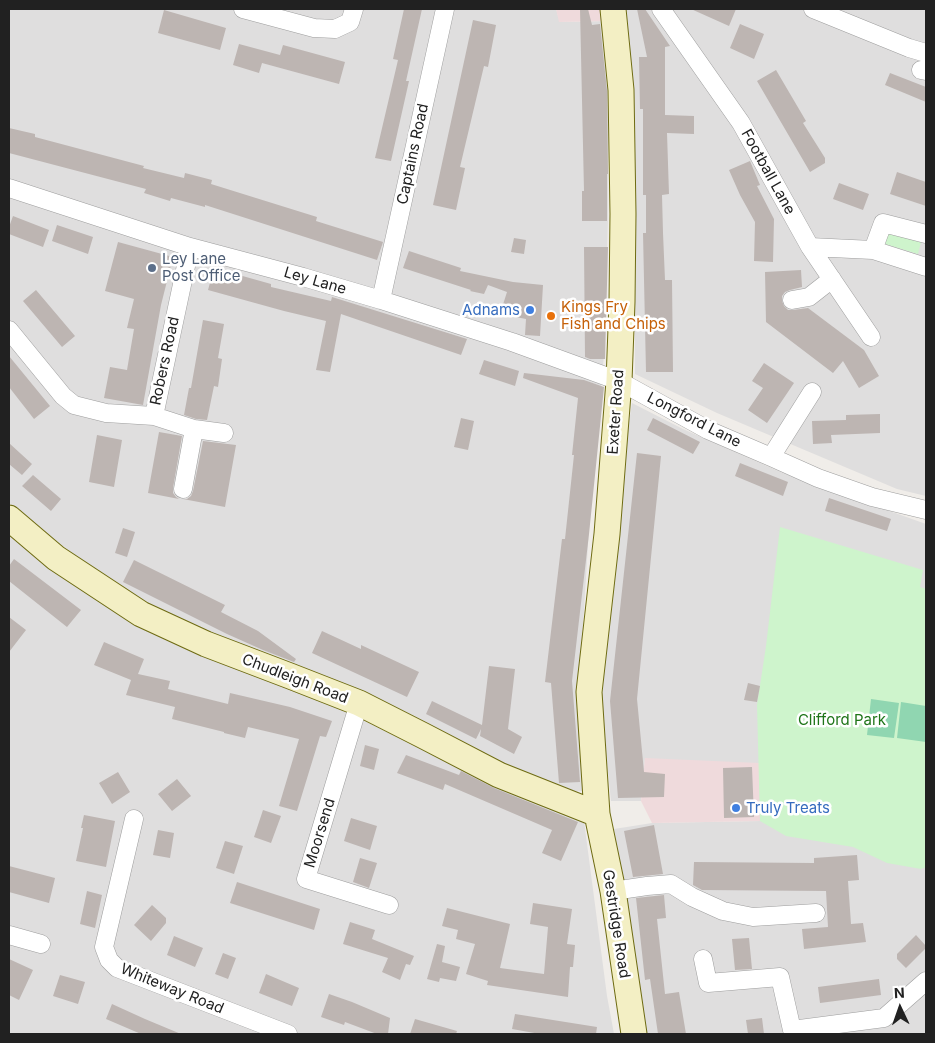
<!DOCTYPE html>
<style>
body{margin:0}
#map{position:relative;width:935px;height:1043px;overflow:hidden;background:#f0ede9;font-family:Inter,sans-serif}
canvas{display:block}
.frame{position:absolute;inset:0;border:10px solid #212121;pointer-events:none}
.north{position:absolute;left:875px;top:983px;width:50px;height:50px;-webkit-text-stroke:4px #fff;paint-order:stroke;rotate:357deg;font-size:14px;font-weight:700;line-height:20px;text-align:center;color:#212121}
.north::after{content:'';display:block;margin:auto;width:18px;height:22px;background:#212121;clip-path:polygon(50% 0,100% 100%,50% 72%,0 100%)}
</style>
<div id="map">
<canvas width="935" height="1043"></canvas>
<div class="frame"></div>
<div class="north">N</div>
</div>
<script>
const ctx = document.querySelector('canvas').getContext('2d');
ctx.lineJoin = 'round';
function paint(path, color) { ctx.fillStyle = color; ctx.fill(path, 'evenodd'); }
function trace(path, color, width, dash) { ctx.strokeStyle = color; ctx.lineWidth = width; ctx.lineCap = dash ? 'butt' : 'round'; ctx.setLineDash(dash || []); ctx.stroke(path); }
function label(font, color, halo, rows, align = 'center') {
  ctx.font = font + ' Inter,sans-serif'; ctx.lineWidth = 5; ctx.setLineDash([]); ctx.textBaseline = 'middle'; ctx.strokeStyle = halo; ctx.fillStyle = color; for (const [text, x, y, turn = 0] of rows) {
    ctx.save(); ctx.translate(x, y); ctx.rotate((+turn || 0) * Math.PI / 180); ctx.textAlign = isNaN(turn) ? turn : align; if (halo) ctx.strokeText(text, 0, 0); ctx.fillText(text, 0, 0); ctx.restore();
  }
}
paint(new Path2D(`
 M9,9H556L560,22L608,21V216L604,355L590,512L579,691L583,791L559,792L307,672L169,615L128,592L95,570L39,528L9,503Z
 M624,9H926V496L897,489L717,413L635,374V203L630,64Z
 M632,403L683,429L783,473L926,524V1034H642L629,933L614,829L652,823L760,821L645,758L641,801H611L601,705L611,608L624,454Z
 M9,527L44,558L167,640L289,683L410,744L584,821L607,996L614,1034H9Z`), '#dfdede');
paint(new Path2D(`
 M556,9H605L608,21L559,22Z
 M645,758L759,763L760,821L652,823L641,801Z`), '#efdadc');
paint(new Path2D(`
 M890,228L922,238L918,254L885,244Z
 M780,527L923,570L920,587L926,589V867L921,869L887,863L853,847L786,836L760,821L757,705L766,646Z`), '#cef4cc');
paint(new Path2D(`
 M871,699L899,703L894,738L867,735Z
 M901,702L926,706V742L897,738Z`), '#90d6b1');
paint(new Path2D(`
 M404,9H422L406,81H409L391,161L375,158L398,60L393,59Z
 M580,9H588L592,25L600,24L607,91L608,174H607V221H582V191H584Z
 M637,9H645L670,46L665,47V115L694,116V134L667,133L669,194L662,195L663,233L665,280H672L673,372H646L643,233H646V195H643V109H640L639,57H647Z
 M691,9H736L729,26Z
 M164,10L226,28L220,50L158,33Z
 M473,20L496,25L488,67L484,66L460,167L465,168L456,210L433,205Z
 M740,24L764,34L754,59L730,48Z
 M239,44L280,55L283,45L345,62L339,84L262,63L259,73L233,65Z
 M776,70L806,121L803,123L825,158V163L810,172L757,81Z
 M890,73L926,87V102L885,85Z
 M9,128L35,134V137L144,166L143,168L184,178L185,173L212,180L211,184L317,217L316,221L383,242L377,260L205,205V207L171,198L170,201L144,193L146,189L9,153Z
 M750,161L760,185L757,186L774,219L773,262L754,261L755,222L740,195L729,170Z
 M897,172L926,182V206L890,194Z
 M839,183L869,194L863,210L833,199Z
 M13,216L49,230L43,247L9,234V227Z
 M57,225L93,237L88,254L52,241Z
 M514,238L526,240L524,254L511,252Z
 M118,242L173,257L161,305L143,405L104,398L110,367L127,370L134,329L127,328L134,299L105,291Z
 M584,247H608L605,359H590L585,357Z
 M409,251L461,268L460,271L513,282L543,285L540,336L525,335L526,319L500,314L507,292L488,285L484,294L470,291L471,290L403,268Z
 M214,268L271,284V287L331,301L332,297L467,339L461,355L341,314L330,372L316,370L326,321L284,311L208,290Z
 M801,270L802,287L790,290L785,292L782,296V301L784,306L788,310H793L808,308L864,350L879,376L859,388L843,361L833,373L766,322L765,272Z
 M36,290L75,336L62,347L23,301Z
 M203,320L224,324L218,358L222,359L218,387L214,386L207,420L196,419L184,415L189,388H191Z
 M9,356L50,406L34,419L9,387Z
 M484,360L519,371L515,386L479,374Z
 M764,363L794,383L767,423L748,410L763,388L752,381Z
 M524,373L584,380L604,387L589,534L572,681L580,782L559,783L551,683L545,682L562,539H565L574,455H572L578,398L523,378Z
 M880,414V433L831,435L832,443L813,444L812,421L846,420V415Z
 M461,418L474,421L468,450L454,447Z
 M653,418L700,442L693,454L647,430Z
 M159,432L182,436L173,488V493L176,497L179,499L148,493Z
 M97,435L122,440L114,487L89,482Z
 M203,441L236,445L225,507L183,499H187L191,496L193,491Z
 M9,443L32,464L22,475L9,464Z
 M637,453L661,456L637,699L644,772L665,774L664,797L618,798L610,701Z
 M740,463L788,482L783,496L735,476Z
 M33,475L61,499L51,511L22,486Z
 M829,498L891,519L887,531L825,511Z
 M123,528L135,532L127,557L115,553Z
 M14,559L81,610L67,627L9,581V566Z
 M134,560L225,605L221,612L258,631L296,659L294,662L263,650L227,634L123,582Z
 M9,617L26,630L9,652Z
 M322,631L361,649V645L419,672L407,697L312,653Z
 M104,642L144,659L138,674L170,681L168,689L228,704L230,693L290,707L332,721L326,737L320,736L297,811L279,806L299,739L248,727L245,738L224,733V732L172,719L175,707L126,695L131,680L94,665Z
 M489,666L515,669L508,729L522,737L514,754L480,736L481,729L476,739L426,714L432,701L482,725Z
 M748,683L760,686L757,702L744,700Z
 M365,745L379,749L374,770L360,766Z
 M406,755L459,775L461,771L494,788L578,822L561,861L542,853L552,830L445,784L443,790L397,773Z
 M752,767L754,817L724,818L723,768Z
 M118,772L130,792L112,804L99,783Z
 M177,779L191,796L172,811L158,794Z
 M263,810L281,816L271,843L254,837Z
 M84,815L115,821L106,867L76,861L83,828H81Z
 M351,818L377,826L370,850L344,841Z
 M654,825L663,874L633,877L624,831Z
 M158,830L174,833L170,858L153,855Z
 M225,841L243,846L234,874L216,868Z
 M857,855L859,880L848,881L851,924L863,923L866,942L804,949L802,929L828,927L826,891L702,890L693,885L694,862L814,863V858Z
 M360,858L377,863L369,888L353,882Z
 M9,866L55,878L49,903L9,892Z
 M237,882L320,909L314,930L230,903Z
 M87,891L102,895L95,928L80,924Z
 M664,895L666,918L657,919L665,994L679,992L686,1034H658L650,979L645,980L636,898Z
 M533,903L572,909L567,944L575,945L573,967H570L568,997L487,985L488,981L466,974L475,944L456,939L458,930L442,926L447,908L510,924L500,968L544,974L548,927L530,924Z
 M152,905L166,918V923L151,941L134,925Z
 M350,922L375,930L372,939L414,956L410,965L406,964L400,980L382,972L388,958L343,944Z
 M916,935L926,946V948L906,968L897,959V954Z
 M174,936L203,948L195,967L167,955Z
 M749,938L752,969L735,970L732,939Z
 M437,944L445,946L442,962L460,967L456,981L440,978L439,982L427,979Z
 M223,953L236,958L228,979L215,974Z
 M9,959L33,970L19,1000L9,995Z
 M266,974L299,988L292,1006L259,993Z
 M60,975L85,982L78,1004L53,996Z
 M879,979L881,995L820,1003L818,987Z
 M329,994L352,1002L390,1018L388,1034H377L345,1022L344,1025L321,1017Z
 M112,1004L145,1019L181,1034H141L106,1019Z
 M515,1014L597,1027L596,1034H540L512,1029Z
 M762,1018L764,1034H748L746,1020Z
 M415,1019L457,1031L456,1034H410Z`), '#bdb5b2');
const street = new Path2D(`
 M243,9L314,28L335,29L350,22L354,9
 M661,9L741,123L810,247L871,337
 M813,9L909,48L926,53
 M921,70L926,71
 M9,188L190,247L303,277L381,300L512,342L619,381L708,430L771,457L818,478L872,497L926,510
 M810,247L873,250L926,267
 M873,250L883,223L926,234
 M381,300L445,9
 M792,300L809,297L832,279
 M9,330L63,396L74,405L106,413L154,416L190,247
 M154,416L194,429L224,433
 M771,457L812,392
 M183,489L194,429
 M359,703L306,879L389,905
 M134,819L104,947L109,960L117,968L288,1034
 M613,891L647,886L671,884L692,897L723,911L753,917L816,913
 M9,935L41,944
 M703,959L708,983L780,977L792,1030L884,1018L926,981`);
const secondary = new Path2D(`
 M613,9L621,90L623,214L622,302L619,381L607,534L589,692L597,814L613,891L634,1034
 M9,518L56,558L141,614L206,644L290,676L359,703L424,736L499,775L597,814`);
trace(street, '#9e9e9e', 19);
trace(secondary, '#6e6b12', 27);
trace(street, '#fff', 18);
trace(secondary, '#f3efc4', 25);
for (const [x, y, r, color] of [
 [152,268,5,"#5c6f8a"],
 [530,310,5,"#3f7fe0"],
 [551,316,5,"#e8710a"],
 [736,808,5,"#3f7fe0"]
]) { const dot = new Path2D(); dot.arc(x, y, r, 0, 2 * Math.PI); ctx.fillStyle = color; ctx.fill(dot); trace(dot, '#fff', 2); }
label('15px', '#212121', '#fff', [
 ["Captains Road",413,154,-78],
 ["Football Lane",768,172,61],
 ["Ley Lane",315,281,16],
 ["Robers Road",165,361,-78],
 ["Exeter Road",616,412,-86],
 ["Longford Lane",694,420,27],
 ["Chudleigh Road",295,679,21],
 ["Moorsend",320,833,-73],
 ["Gestridge Road",616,924,81],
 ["Whiteway Road",172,989,22]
]);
label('15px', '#4e5e75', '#fff', [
 ["Ley Lane",162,259],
 ["Post Office",162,276]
], 'left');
label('15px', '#c56008', '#fff', [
 ["Kings Fry",561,307],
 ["Fish and Chips",561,324]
], 'left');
label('15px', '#366cbe', '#fff', [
 ["Adnams",520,310],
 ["Truly Treats",746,808,"left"]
], 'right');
label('15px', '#1f7519', '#fff', [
 ["Clifford Park",842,720]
]);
</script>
